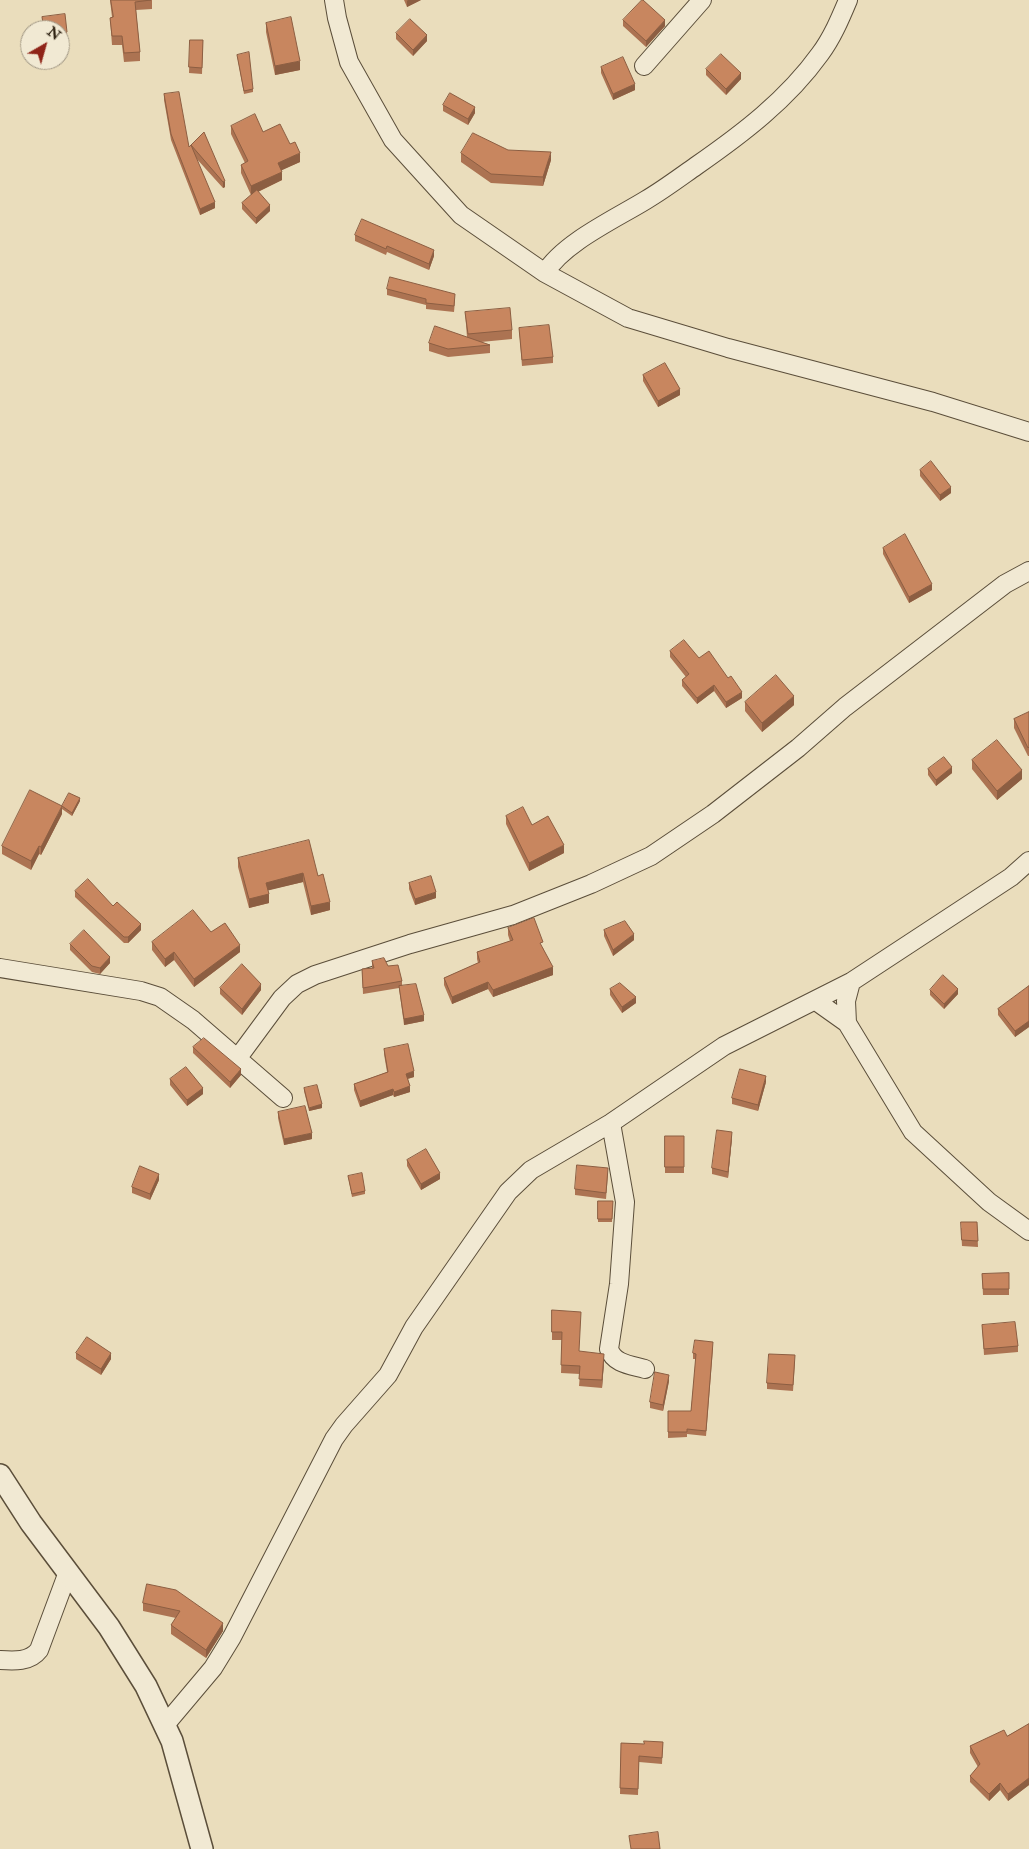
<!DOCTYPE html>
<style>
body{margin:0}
#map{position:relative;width:1029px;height:1849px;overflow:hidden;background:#eaddbc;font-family:"IM FELL Double Pica",serif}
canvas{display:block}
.north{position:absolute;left:20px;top:20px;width:50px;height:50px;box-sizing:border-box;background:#f1e9d3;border:1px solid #a29885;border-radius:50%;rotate:38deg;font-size:14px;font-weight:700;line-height:20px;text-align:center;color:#2b1f0f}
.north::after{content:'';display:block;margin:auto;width:18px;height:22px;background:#8f2418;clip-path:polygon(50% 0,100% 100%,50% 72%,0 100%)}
</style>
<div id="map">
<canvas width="1029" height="1849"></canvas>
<div class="north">N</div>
</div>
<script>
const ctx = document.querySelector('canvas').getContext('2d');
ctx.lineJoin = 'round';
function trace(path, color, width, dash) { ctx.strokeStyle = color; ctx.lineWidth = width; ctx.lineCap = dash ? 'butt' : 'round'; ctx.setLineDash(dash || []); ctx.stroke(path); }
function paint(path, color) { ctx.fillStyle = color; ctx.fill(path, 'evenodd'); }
const minor = new Path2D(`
 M334,0L337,18L349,62L393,140L461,215L545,273L628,318L728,348L933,402L1029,432
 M644,66L702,0
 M545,273C563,243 615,219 646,200C663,190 679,178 696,166C742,134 787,100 820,54C832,38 840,19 848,0
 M0,968L141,991L160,997L193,1020L283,1098
 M816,1001L847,1023L913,1132L989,1202L1029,1231
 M847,1023L846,1001L851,982
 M237,1059L282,998L297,984L315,975L410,944L513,915L591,884L651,856L713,814L798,748L845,707L1005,584L1029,571
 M611,1123L625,1202L619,1284L609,1349C614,1364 631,1365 645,1369
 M0,1660C14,1661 30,1662 39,1650L68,1572
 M165,1725L213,1668L232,1637L334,1439L344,1425L388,1375L414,1327L508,1192L531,1170L611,1123L724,1046L851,982L1011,877L1029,861`);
const tertiary = new Path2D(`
 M0,1475L31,1523L109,1627L146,1686L172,1741L202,1849`);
trace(minor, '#5b4e3a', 20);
trace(tertiary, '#5b4e3a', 24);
trace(minor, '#f1e9d3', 18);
trace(tertiary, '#f1e9d3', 21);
paint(new Path2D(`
 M110,0H152V9L136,10L140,52V61L124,62L122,45H112L110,18L112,17Z
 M404,0H421L407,7Z
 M42,17L67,32V38L60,39V30H43Z
 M623,20L665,26L646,47L623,26Z
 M266,23L300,70L275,75L266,32Z
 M396,33L427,41L413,56L396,39Z
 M190,40H203L202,74L189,73Z
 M237,55L253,89V92L244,94Z
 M601,67L635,90L613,100L601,73Z
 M706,69L741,79L726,95L706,75Z
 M164,94L189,147L204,132L225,187L223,188L195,157L215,208L200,215L171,140L164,100Z
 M443,105L475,113L468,125L443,111Z
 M231,126L263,132L290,144L300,162L281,170L282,180L258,192L270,211L256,224L242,209V203L251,195L241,173V165L245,163L231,134Z
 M461,153L551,160L543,186L491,183L461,162Z
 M355,235L434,256L429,270L387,252L386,255L355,241Z
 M387,289L455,300L454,312L426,309V305L387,295Z
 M465,312L512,330V339L481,342L490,345V353L448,357L429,351V343L467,337Z
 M519,328L553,357V363L522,366Z
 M643,375L680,395L658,407L643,381Z
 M920,470L951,493L940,501L920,476Z
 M883,548L932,590L909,603L883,554Z
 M670,651L699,658L742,698L726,708L714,691L697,704L682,686V680L686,677L670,657Z
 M745,702L794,705L762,732L745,711Z
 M1029,712V756H1028L1014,728V719Z
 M972,760L1022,779L997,800L972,769Z
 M928,769L952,773L936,786L928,775Z
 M80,801L72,816L62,809V806Z
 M62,814L41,855L39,854L31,870L2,854V846Z
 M506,816L532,825L564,853L529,871L506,824Z
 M238,858L318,876L330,910L311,915L303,882L268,890L269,903L249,908L238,867Z
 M409,883L436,898L415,905L409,889Z
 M75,891L113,906L141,930L128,943H124L75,897Z
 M508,928L543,948L553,975L493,997L488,989L452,1004L444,985V978L478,963L477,959V952L510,941L508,935Z
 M604,930L634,940L613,956L604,936Z
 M211,932L240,952L194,987L174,960L165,967L152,950V942Z
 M70,944L110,963L100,974L92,972L70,950Z
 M372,961L388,966L402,981V985L424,1021L404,1025L399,988L363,994L362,969L372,968Z
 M1029,986V1027L1015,1037L998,1015V1009Z
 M220,988L261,990L242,1015L220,994Z
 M610,989L636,1003L622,1013L610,995Z
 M930,990L958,994L944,1009L930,995Z
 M193,1047L241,1075L230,1088L193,1053Z
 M384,1049L414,1077L408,1079L410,1092L394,1097L393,1095L360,1107L354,1090V1084L387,1072L384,1054Z
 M170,1079L203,1094L187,1106L170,1085Z
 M766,1082L758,1111L732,1104V1098Z
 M304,1088L322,1108L309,1111L304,1091Z
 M278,1112L312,1139L284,1145L278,1118Z
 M665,1136H684V1173H665Z
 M732,1138L728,1178L712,1174V1168Z
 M407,1160L440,1179L421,1190L407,1166Z
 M608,1174L606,1199L575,1195V1189Z
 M348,1176L365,1191V1194L352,1197Z
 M159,1180L150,1200L132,1193V1187Z
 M598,1201H613L612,1222H598Z
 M977,1222L978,1247L962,1246L961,1228Z
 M1009,1273V1295H983L982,1274Z
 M552,1310L579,1351L604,1362L602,1388L579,1386L580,1374L561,1373L562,1340H552Z
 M982,1325L1018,1346V1352L984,1355Z
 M713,1348L706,1436L687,1434V1437L668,1438V1411H691L696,1359H693V1353Z
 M76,1353L111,1359L101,1375L76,1359Z
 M795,1361L793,1391L767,1389V1383Z
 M669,1381L663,1411L650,1408V1402Z
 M147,1584L223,1631L206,1658L171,1634V1625L176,1618L143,1611V1603Z
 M1029,1724V1785L1008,1801L1000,1790L989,1801L970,1782V1776L978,1767L970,1753V1746L1007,1736Z
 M663,1742L662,1764L639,1762L638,1795L620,1794L621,1743L644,1744Z`), '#ac7352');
paint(new Path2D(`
 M408,0H421L407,7V1Z
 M665,20V26L646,47V41Z
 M427,35V41L413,56V50Z
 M300,61V70L275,75V66Z
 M741,73V79L726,95V89Z
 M635,84V90L613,100V94Z
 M475,107V113L468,125V119Z
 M551,152V160L543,186V177Z
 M300,153V162L278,172V163Z
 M282,172V180L251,195V186Z
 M225,181V187L223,188V182Z
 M215,202V208L200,215V209Z
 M270,205V211L256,224V218Z
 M434,250V256L429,270V264Z
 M680,389V395L658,407V401Z
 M951,487V493L940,501V495Z
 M932,584V590L909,603V597Z
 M714,685V691L697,704V698Z
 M742,692V698L726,708V702Z
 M794,696V705L762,732V723Z
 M952,767V773L936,786V780Z
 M1022,770V779L997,800V791Z
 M80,798V801L72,816V813Z
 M62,806V814L41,855V847Z
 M564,845V853L529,871V863Z
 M39,846V854L31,870V861Z
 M303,873V882L266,891V883Z
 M436,892V898L415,905V899Z
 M269,894V903L249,908V899Z
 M330,902V910L311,915V906Z
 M141,924V930L128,943V937Z
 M634,934V940L613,956V950Z
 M240,945V952L194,987V979Z
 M174,952V960L165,967V959Z
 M110,957V963L100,974V968Z
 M553,967V975L493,997V990Z
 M488,982V989L452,1004V997Z
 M261,984V990L242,1015V1009Z
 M958,989V994L944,1009V1004Z
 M636,997V1003L622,1013V1007Z
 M424,1015V1021L404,1025V1019Z
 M1029,1021V1027L1015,1037V1031Z
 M241,1069V1075L230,1088V1082Z
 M414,1071V1077L406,1079V1074Z
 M766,1076V1082L758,1111V1105Z
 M410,1086V1092L394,1097V1092Z
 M203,1088V1094L187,1106V1100Z
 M393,1089V1095L360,1107V1101Z
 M322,1104V1108L309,1111V1108Z
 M732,1132V1138L728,1178V1172Z
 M312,1133V1139L284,1145V1139Z
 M440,1173V1179L421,1190V1184Z
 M159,1174V1180L150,1200V1194Z
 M111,1353V1359L101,1375V1369Z
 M604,1354V1362L602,1388V1380Z
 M669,1375V1381L663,1411V1405Z
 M223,1623V1631L206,1658V1650Z
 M1029,1778V1785L1008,1801V1794Z
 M1000,1783V1790L989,1801V1794Z`), '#8c5e42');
const building = new Path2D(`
 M111,0H151L135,2L140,52L124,53L122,36H112L110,18L113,17Z
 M642,0H643L665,20L646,41L623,20Z
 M65,14L67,32L60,33V30H44L42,17Z
 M291,17L300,61L275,66L266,23Z
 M410,19L427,35L413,50L396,33Z
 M190,40H203L202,68L189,67Z
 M249,52L253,89L244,91L237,55Z
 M721,54L741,73L726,89L706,69Z
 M623,57L635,84L613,94L601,67Z
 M179,92L189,147L204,132L225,181L223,182L191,145L215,202L200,209L171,134L164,94Z
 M450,93L475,107L468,119L443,105Z
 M255,114L263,132L280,124L290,144L295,142L300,153L278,163L282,172L251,186L241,165L248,161L231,126Z
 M473,133L508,150L551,152L543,177L491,174L461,153Z
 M257,190L270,205L256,218L242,203Z
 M362,219L434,250L429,264L387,246L386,249L355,235Z
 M390,277L455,294L454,306L426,303V299L387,289Z
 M510,308L512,330L468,334L465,312Z
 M549,325L553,357L522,360L519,328Z
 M435,326L490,345L448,349L429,343Z
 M665,363L680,389L658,401L643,375Z
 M931,461L951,487L940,495L920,470Z
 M905,534L932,584L909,597L883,548Z
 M684,640L699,658L709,651L728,678L731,676L742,692L726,702L714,685L697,698L682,680L689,674L670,651Z
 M776,675L794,696L762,723L745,702Z
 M1029,712V747L1028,748L1014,719Z
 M997,740L1022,770L997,791L972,760Z
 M944,757L952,767L936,780L928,769Z
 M30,790L62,806L41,847L39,846L31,861L2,846Z
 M69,793L80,798L72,813L62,806Z
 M523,807L532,825L548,816L564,845L529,863L506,816Z
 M309,840L318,876L323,874L330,902L311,906L303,873L266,883L269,894L249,899L238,858Z
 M431,876L436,892L415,899L409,883Z
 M88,879L113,906L117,902L141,924L128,937H124L75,891Z
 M193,910L211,932L225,923L240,945L194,979L174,952L165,959L152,942Z
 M534,918L543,942L540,943L553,967L493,990L488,982L452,997L444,978L480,962L477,952L513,940L508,928Z
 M625,921L634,934L613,950L604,930Z
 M84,930L110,957L100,968L92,966L70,944Z
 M384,958L388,966L398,965L402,981L363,988L362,969L374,968L372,961Z
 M242,964L261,984L242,1009L220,988Z
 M943,975L958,989L944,1004L930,990Z
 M620,983L636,997L622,1007L610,989Z
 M416,984L424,1015L404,1019L399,986Z
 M1029,986V1021L1015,1031L998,1009Z
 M204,1038L241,1069L230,1082L193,1047Z
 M408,1044L414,1071L406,1074L410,1086L394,1092L393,1089L360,1101L354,1084L388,1072L384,1049Z
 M186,1067L203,1088L187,1100L170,1079Z
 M740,1069L766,1076L758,1105L732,1098Z
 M317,1085L322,1104L309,1108L304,1088Z
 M305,1106L312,1133L284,1139L278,1112Z
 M717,1130L732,1132L728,1172L712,1168Z
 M665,1136H684V1167H665Z
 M426,1149L440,1173L421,1184L407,1160Z
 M577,1165L608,1168L606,1193L575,1189Z
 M140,1166L159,1174L150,1194L132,1187Z
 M362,1173L365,1191L352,1194L348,1176Z
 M598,1201H613L612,1219H598Z
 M961,1222H977L978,1241L962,1240Z
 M1009,1273V1289H983L982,1274Z
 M552,1310L581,1312L579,1351L604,1354L602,1380L579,1379L580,1366L561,1365L562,1332H552Z
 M1015,1322L1018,1346L984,1349L982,1325Z
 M87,1337L111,1353L101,1369L76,1353Z
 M695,1340L713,1342L706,1431L687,1429V1432H668V1411H691L696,1354L693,1353Z
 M769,1354L795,1355L793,1385L767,1383Z
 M655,1372L669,1375L663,1405L650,1402Z
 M147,1584L176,1590L223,1623L206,1650L171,1625L180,1611L143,1603Z
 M1029,1724V1778L1008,1794L1000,1783L989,1794L970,1776L980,1764L970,1746L1004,1730L1007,1736Z
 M644,1741L663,1742L662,1758L639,1756L638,1789L620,1788L621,1743L644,1744Z
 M658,1832L660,1849H631L629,1836Z`);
paint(building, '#c8865f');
trace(building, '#8c5e42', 1);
</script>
